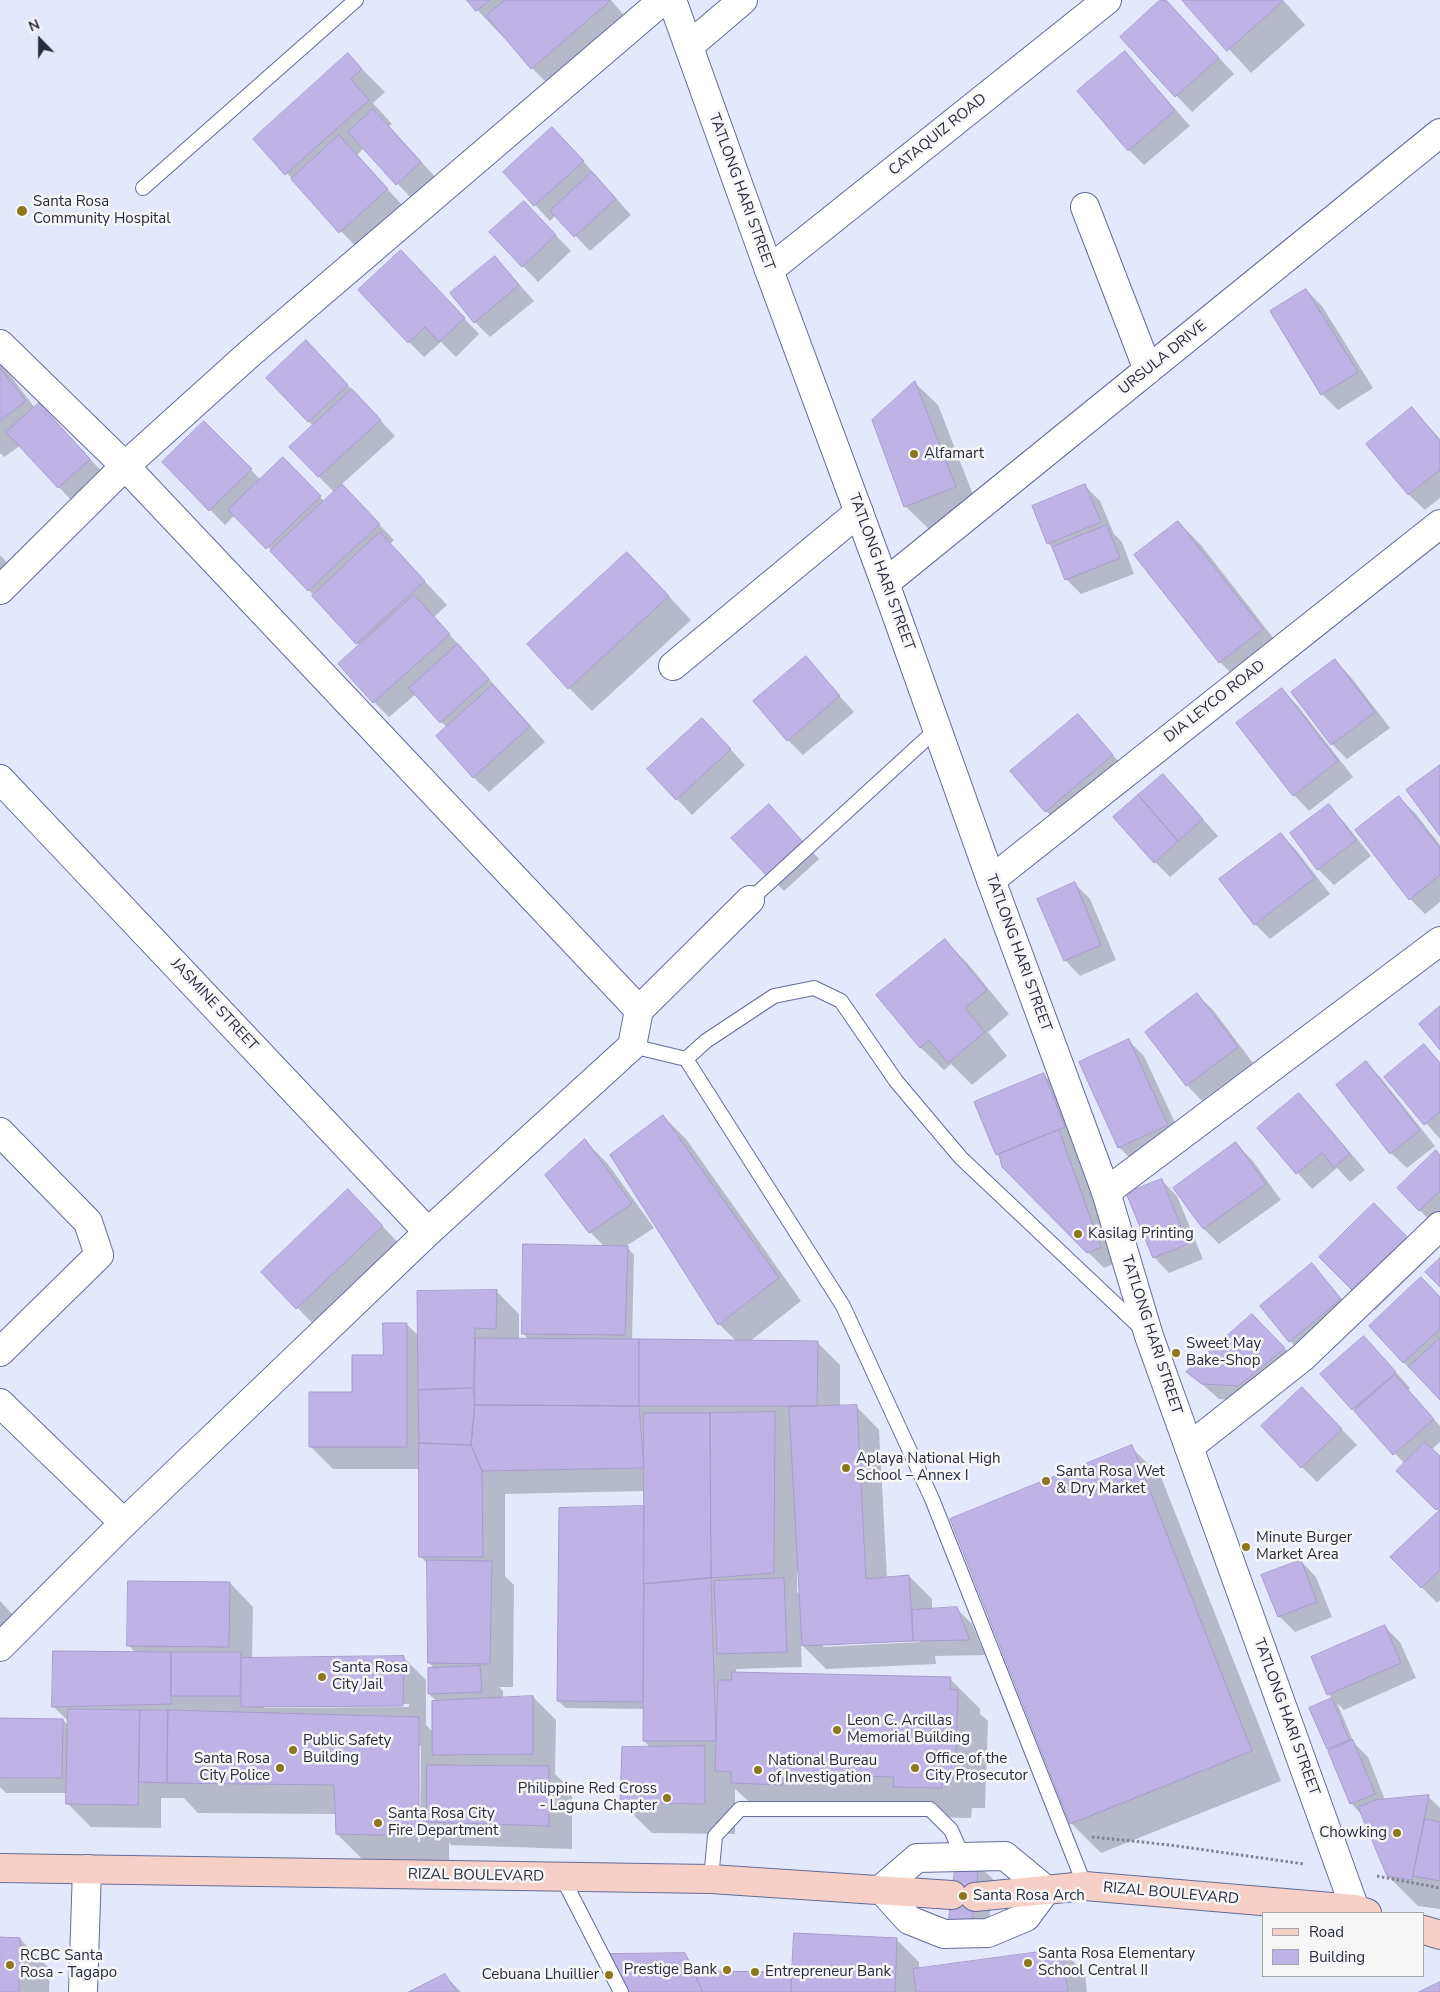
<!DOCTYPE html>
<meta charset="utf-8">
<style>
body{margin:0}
#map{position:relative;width:1440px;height:1992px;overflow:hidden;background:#e4e8fd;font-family:"Nunito Sans",sans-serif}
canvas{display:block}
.legend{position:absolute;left:1262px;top:1912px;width:162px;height:65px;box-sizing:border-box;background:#f6f6f6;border:1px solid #a4a5ad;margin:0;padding:6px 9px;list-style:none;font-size:15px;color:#282b3f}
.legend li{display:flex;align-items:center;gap:10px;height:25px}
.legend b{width:25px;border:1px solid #a4a5ad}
.north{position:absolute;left:15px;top:15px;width:50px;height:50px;-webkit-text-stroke:4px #f6f6f6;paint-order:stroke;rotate:338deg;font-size:14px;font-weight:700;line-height:20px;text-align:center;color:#282b3f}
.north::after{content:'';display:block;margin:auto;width:18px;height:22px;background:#282b3f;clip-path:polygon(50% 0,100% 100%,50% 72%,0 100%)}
</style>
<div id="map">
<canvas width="1440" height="1992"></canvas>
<ul class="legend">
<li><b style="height:6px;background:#f6d0c6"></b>Road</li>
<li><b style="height:14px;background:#bfb2e5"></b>Building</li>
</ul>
<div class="north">N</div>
</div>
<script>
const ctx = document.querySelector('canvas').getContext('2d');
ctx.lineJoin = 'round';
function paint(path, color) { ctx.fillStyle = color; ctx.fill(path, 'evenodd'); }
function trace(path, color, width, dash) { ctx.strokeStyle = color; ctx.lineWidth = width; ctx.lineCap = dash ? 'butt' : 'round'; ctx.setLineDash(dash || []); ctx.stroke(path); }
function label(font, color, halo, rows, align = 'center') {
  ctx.font = font + ' "Nunito Sans",sans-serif'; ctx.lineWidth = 5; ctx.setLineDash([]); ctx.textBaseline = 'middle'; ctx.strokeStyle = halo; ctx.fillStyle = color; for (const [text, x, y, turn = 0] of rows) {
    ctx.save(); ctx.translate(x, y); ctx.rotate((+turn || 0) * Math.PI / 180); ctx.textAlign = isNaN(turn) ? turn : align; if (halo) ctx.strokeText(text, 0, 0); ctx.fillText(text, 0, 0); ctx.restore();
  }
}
paint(new Path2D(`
 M468,0H611L632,25L555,91L532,68L502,32L500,34Z
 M1162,0H1165L1179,14L1234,74L1192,112L1121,37Z
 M1184,0H1283L1305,25L1251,73Z
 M1125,52L1190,126L1144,165L1129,150Z
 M348,55L385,92L373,103L392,124L389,126L436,178L412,199L364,148L357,155L402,205L356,247L255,139Z
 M568,144L631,215L590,251L556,215L550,221L535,205Z
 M539,218L571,251L538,282L491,232Z
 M495,257L534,301L490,337L475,322Z
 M416,267L479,334L456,357L441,342L424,357L409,342Z
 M1306,290L1322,306L1373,388L1338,410L1322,394L1271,312Z
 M322,357L395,436L341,485L394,540L390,544L447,605L434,617L545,742L489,792L473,777L447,728L416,694L389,717L374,702L360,646L283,562L235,515L225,525L163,462L204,423L261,480L283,459L325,502L335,493L318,476L313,426L268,378Z
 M0,362L35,408L54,420L105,475L74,503L20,446L4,457L0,453Z
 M915,383L938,405L979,510L929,529L905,506Z
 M1412,408L1440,439V498L1425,510L1409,495L1368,444Z
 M1084,485L1100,501L1114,534L1122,542L1134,574L1081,594L1066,579L1054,549L1048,543Z
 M1178,522L1201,545L1285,653L1243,685L1220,662L1136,555Z
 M0,555L15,571L0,586Z
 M650,576L691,620L592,711L569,688Z
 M806,658L854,712L803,755L788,740Z
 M1335,661L1350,676L1390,728L1347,759L1332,744Z
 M1282,690L1297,705L1353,777L1309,811L1294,795L1237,723Z
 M1078,715L1127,771L1062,826L1046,811Z
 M717,735L745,765L692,815L677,799Z
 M1163,775L1218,836L1170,877L1155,862Z
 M1399,798L1415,813L1440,845V902L1425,914L1410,899Z
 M1329,806L1344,822L1371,856L1334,885L1318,869L1291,834Z
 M784,821L819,859L784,891L769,876Z
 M1281,834L1296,850L1330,894L1270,939L1255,924Z
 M1075,884L1090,899L1116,960L1080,976L1065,960Z
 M945,941L968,964L1009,1014L988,1032L1007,1056L972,1085L951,1064L944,1070L920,1047Z
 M1197,995L1213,1010L1253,1063L1202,1101L1187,1085L1147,1033Z
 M1129,1041L1144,1056L1183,1140L1134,1162L1119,1147Z
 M1424,1046L1440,1062V1139L1386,1077Z
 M1366,1063L1381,1078L1435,1146L1407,1168L1391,1153Z
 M1044,1075L1059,1090L1080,1142L1073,1145L1116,1263L1104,1268L1003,1167L1002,1159L997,1154Z
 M1299,1094L1314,1110L1365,1170L1350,1182L1337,1168L1312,1189L1259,1129Z
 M663,1116L686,1139L801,1301L749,1342H817L840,1365V1407L856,1406L879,1430L887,1578L909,1576L932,1599V1610L956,1608L972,1624L985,1655L935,1656L936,1664L826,1669L801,1644L802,1667L736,1669V1673L950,1679L980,1709V1714L988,1721L985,1808H972L971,1818L925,1817L915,1807L762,1813L735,1789V1834L652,1833L621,1803L651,1748L644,1741V1709L566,1708L558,1701L560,1509L645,1507V1491L505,1494V1576L514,1585L513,1687H499L503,1691V1699L533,1697L556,1720L555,1774L572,1790V1849L451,1845L449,1842V1866L367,1864L337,1834L336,1814L198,1813L184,1798H161V1828L91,1827L68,1804V1793H6L0,1787V1719L63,1720L69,1726V1722L53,1706L136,1653L128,1645L230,1583L253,1607L252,1659L403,1657L426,1680V1725L434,1733L437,1702L429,1694L435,1669L429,1663V1565L420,1556V1469H333L310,1446L384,1356L406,1324L419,1336L496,1291L519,1314V1340H529L523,1333L605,1247L590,1232L547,1175L585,1141L608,1164L654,1228L626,1246L634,1255L632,1341L737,1342L719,1324ZM797,1571H799L801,1596L797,1592ZM920,1640V1642L823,1647V1644ZM409,1704V1707L264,1708V1705ZM418,1746H421L420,1842H418Z
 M1236,1144L1252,1160L1281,1200L1219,1244L1204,1229L1175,1188Z
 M1440,1156V1221L1435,1226L1398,1188Z
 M1161,1180L1177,1196L1203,1259L1169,1273L1154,1257Z
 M1374,1205L1427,1259L1375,1310L1321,1257Z
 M371,1214L405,1250L320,1331L263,1272Z
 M1311,1265L1356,1315L1305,1356L1290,1341Z
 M1440,1298V1399L1403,1362Z
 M1252,1316L1300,1364L1254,1401L1219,1399L1188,1372Z
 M1364,1337L1410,1388L1408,1390L1440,1426V1442L1432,1449L1440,1458V1600L1437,1603L1392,1557L1440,1512L1413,1487L1405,1464L1321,1374Z
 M1317,1404L1357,1445L1317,1482L1302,1467Z
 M1131,1447L1161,1477L1281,1781L1101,1853L1071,1823Z
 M1301,1561L1316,1577L1332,1617L1295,1632L1279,1616Z
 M0,1601L25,1628L0,1651Z
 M1385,1627L1400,1642L1416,1678L1344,1710L1337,1703L1354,1743L1368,1757L1385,1800L1428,1796L1440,1808V1909L1418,1906L1388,1876L1362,1815L1351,1803L1311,1708L1333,1699L1328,1694L1313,1658Z
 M978,1865L994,1880L986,1945L965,1942Z
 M0,1938L20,1939L50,1969L49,1992H0Z
 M896,1939L919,1962V1970L1062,1950L1085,1973L1087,1992H628L685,1955L702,1973H791L793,1975Z
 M445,1976L461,1992H412Z`), '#0003');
const building = new Path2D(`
 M467,0H490L476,11Z
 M505,0H609L610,1L531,69L486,16Z
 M1160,0H1166L1219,58L1175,97L1120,37Z
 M1182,0H1282L1283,1L1227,51Z
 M1125,51L1175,110L1128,151L1077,91Z
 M348,53L362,69L351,79L369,100L285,175L253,139Z
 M373,109L421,162L396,185L348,132Z
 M552,127L584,161L534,206L503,172Z
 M339,135L388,189L339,233L291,179Z
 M592,172L616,199L574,237L550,211Z
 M524,201L556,235L522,267L489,232Z
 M401,250L465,318L439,342L425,327L408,343L358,290Z
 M495,256L519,285L474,323L450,293Z
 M1306,289L1358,372L1321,395L1270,311Z
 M306,340L348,385L308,422L266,378Z
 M0,368L26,401L0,421Z
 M915,381L956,487L904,507L872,420Z
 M352,389L381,420L318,477L289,447Z
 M39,403L90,459L58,488L6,432Z
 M1412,407L1440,441V470L1408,495L1366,444Z
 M204,421L252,469L209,511L162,462Z
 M283,457L321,496L266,549L228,510Z
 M342,484L380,524L308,591L270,551Z
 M1085,484L1101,522L1047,544L1032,506Z
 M1178,521L1263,629L1219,663L1134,555Z
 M1107,525L1120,558L1065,580L1052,547Z
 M380,532L425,581L356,644L312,596Z
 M627,552L669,596L568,689L527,644Z
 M414,595L450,634L373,703L338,664Z
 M458,644L489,679L440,723L409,688Z
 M806,656L840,696L787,741L753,701Z
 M1335,659L1375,712L1331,745L1291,692Z
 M493,685L530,726L473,778L436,736Z
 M1282,688L1338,761L1293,796L1236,723Z
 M1078,714L1113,755L1045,812L1010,771Z
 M702,718L731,749L676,800L647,769Z
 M1440,765V836L1406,790Z
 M1163,774L1203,819L1178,841L1138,795Z
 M1138,795L1178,841L1154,863L1113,817Z
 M1399,796L1440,848V875L1409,900L1355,830Z
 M769,804L804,843L768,877L731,838Z
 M1329,804L1356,840L1317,870L1290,833Z
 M1281,833L1315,878L1254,925L1219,879Z
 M1075,882L1101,945L1064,961L1037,899Z
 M945,939L987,990L965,1008L985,1032L948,1063L929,1040L920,1048L876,995Z
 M1197,993L1238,1047L1186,1086L1145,1032Z
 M1440,1006V1050L1419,1024Z
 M1129,1039L1168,1125L1118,1148L1079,1062Z
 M1424,1044L1440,1063V1112L1424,1125L1384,1077Z
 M1366,1061L1420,1130L1390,1154L1336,1085Z
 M1044,1073L1065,1127L996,1155L974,1102Z
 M1299,1093L1350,1154L1334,1167L1322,1153L1296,1174L1257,1128Z
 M663,1115L779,1278L718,1325L610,1155Z
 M1059,1130L1101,1247L1087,1253L1002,1167L999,1154Z
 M585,1139L632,1204L589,1233L545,1175Z
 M1236,1142L1266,1184L1203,1229L1173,1188Z
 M1436,1150L1440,1155V1191L1419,1211L1397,1188Z
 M1162,1179L1188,1244L1153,1258L1126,1193Z
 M348,1189L383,1226L296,1309L261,1272Z
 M1374,1203L1413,1243L1358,1296L1319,1257Z
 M523,1244L628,1246L625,1335L522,1334Z
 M1440,1258V1287L1425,1272Z
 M1312,1263L1341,1299L1289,1342L1260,1306Z
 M1421,1277L1440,1297V1329L1403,1363L1369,1326Z
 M497,1290L496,1329L475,1328L473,1388L418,1390L417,1291Z
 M1252,1314L1285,1348L1238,1386L1202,1384L1186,1372Z
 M383,1323H407V1447H309V1392H352V1355H383Z
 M1364,1336L1396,1372L1352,1410L1320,1374Z
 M476,1338L639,1339V1406L475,1405Z
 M1440,1338V1400L1409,1367Z
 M639,1339L818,1341L817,1406H639Z
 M1395,1375L1434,1419L1393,1455L1354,1411Z
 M1302,1387L1342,1429L1301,1468L1261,1426Z
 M473,1388L475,1405L471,1445L419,1443L418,1390Z
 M475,1405L639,1406L644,1468L482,1471L471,1445Z
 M857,1405L866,1579L909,1575L913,1641L802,1646L789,1407Z
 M775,1412L774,1573L711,1578L710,1413Z
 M644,1413H710L711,1578L644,1584Z
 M1425,1442L1440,1456V1506L1436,1510L1396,1471Z
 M419,1443L471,1445L482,1471L483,1557H419Z
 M1132,1445L1252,1751L1070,1824L950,1519Z
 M644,1506L643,1702L557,1701L559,1508Z
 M1440,1510V1570L1421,1588L1390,1557Z
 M427,1560L492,1561L490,1664L428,1663Z
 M1301,1560L1317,1602L1278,1617L1261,1575Z
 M711,1578L716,1741H643L644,1584Z
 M784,1578L787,1652L717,1654L714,1581Z
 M128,1581L230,1582L229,1647L127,1646Z
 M957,1607L970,1640L913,1641L912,1610Z
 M1385,1625L1401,1663L1327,1695L1311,1657Z
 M53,1651L171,1652V1704L52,1707Z
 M171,1652H241L240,1696H171Z
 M404,1656L403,1706L241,1707V1658Z
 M480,1666L482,1692L428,1694V1668Z
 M732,1672L951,1677L950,1689L958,1690L955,1778H942V1788L893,1787L894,1777L783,1774V1785L731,1783V1772L715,1771L718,1680H731Z
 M533,1696V1754L432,1755V1701Z
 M1332,1698L1349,1740L1327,1749L1309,1708Z
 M68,1709L140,1710L138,1805L66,1804Z
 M140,1710H168L167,1783L139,1782Z
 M168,1710L419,1717V1836L336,1834L334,1785L167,1783Z
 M0,1718L63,1719L62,1778H0Z
 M1353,1740L1375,1794L1350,1804L1328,1751Z
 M705,1746V1804L620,1803L622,1747Z
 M427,1765L549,1766V1826L427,1822Z
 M1429,1795L1412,1880L1387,1876L1358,1807L1375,1800Z
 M1425,1819L1440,1822V1881L1413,1876Z
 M956,1861L979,1864L971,1930L948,1927Z
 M794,1933L897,1938L895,1992H791Z
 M0,1937L20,1938L19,1992H0Z
 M1062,1949L1068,1992H916L913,1969Z
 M685,1953L703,1992H627L610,1954Z
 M694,1971L792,1972L791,1992H703Z
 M445,1974L457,1992H409Z
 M1440,1982V1992H1419Z`);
paint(building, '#bfb2e5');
trace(building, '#a89ccd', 1);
const service = new Path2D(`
 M143,188L356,0
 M750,900L938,728
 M632,1046L686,1059L843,1306L932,1499L1085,1886
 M686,1059L706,1041L774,996L814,988L841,1001L896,1081L961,1158L1143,1330
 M562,1877L621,1992
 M711,1879L715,1836L740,1809H930L951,1830L963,1857`);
const minor = new Path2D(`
 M689,46L743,0
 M1085,207L1148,370
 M769,270L1107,0
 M0,344L125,466
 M885,583L1440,133
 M673,666L859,512
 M991,880L1440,524
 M639,1010L750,900
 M0,1132L88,1222L99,1255L0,1352
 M1106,1192L1440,941
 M0,1403L124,1523
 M1189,1447L1303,1357L1440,1226
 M1005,1856L1046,1890L1026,1917L988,1933L944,1934L909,1920L881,1889L917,1858Z
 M83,1992L87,1869`);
const tertiary = new Path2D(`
 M672,0L769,270L885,583L991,880L1106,1192L1149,1336L1355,1909
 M0,590L125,466L248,355L663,0
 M0,779L428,1232
 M0,1647L124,1523L428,1232L632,1046L639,1010L125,466`);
const secondary = new Path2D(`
 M0,1868L711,1879L952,1895
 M975,1897L1085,1886L1355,1909L1367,1913
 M1424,1930L1440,1935`);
trace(service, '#646c99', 16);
trace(minor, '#646c99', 30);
trace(tertiary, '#646c99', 30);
trace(secondary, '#646c99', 30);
trace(new Path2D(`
 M1092,1837L1170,1845L1304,1864
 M1377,1876L1440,1888`), '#7f8397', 3, [2.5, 2.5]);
trace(service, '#fff', 14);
trace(minor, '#fff', 28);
trace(tertiary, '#fff', 28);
trace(secondary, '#f6d0c6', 28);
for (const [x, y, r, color] of [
 [22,211,6,"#8b781c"],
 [914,454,5,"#8b781c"],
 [1078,1234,5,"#8b781c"],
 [1176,1353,5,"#8b781c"],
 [846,1468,5,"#8b781c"],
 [1046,1481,5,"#8b781c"],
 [1246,1547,5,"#8b781c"],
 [322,1677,5,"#8b781c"],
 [837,1730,5,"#8b781c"],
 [293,1750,5,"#8b781c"],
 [280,1768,5,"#8b781c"],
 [915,1768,5,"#8b781c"],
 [758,1770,5,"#8b781c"],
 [667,1798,5,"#8b781c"],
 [378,1823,5,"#8b781c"],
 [1397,1833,5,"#8b781c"],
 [963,1896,5,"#8b781c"],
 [1028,1963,5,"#8b781c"],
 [10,1965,5,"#8b781c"],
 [727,1970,5,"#8b781c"],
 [755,1972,5,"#8b781c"],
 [609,1975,5,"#8b781c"]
]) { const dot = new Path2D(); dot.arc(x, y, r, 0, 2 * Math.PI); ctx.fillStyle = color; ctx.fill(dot); trace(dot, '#f6f6f6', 2); }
label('15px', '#282b3f', '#f6f6f6', [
 ["CATAQUIZ ROAD",938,135,-39],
 ["TATLONG HARI STREET",741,192,70],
 ["URSULA DRIVE",1163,358,-39],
 ["TATLONG HARI STREET",881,572,70],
 ["DIA LEYCO ROAD",1215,702,-38],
 ["TATLONG HARI STREET",1018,953,70],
 ["JASMINE STREET",214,1005,47],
 ["TATLONG HARI STREET",1151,1335,72],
 ["TATLONG HARI STREET",1286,1717,70],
 ["RIZAL BOULEVARD",476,1876,1],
 ["RIZAL BOULEVARD",1171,1894,5]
]);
label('15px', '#282b3f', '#f6f6f6', [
 ["Santa Rosa",33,202],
 ["Community Hospital",33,219],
 ["Alfamart",924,454],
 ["Kasilag Printing",1088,1234],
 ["Sweet May",1186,1344],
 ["Bake-Shop",1186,1361],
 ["Aplaya National High",856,1459],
 ["School – Annex I",856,1476],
 ["Santa Rosa Wet",1056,1472],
 ["& Dry Market",1056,1489],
 ["Minute Burger",1256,1538],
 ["Market Area",1256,1555],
 ["Santa Rosa",332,1668],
 ["City Jail",332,1685],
 ["Leon C. Arcillas",847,1721],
 ["Memorial Building",847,1738],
 ["Public Safety",303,1741],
 ["Building",303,1758],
 ["Santa Rosa",270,1759,"right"],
 ["City Police",270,1776,"right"],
 ["Office of the",925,1759],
 ["City Prosecutor",925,1776],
 ["National Bureau",768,1761],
 ["of Investigation",768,1778],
 ["Philippine Red Cross",657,1789,"right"],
 ["- Laguna Chapter",657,1806,"right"],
 ["Santa Rosa City",388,1814],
 ["Fire Department",388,1831],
 ["Chowking",1387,1833,"right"],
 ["Santa Rosa Arch",973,1896],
 ["Santa Rosa Elementary",1038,1954],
 ["School Central II",1038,1971],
 ["RCBC Santa",20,1956],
 ["Rosa - Tagapo",20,1973],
 ["Prestige Bank",717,1970,"right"],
 ["Entrepreneur Bank",765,1972],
 ["Cebuana Lhuillier",599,1975,"right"]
], 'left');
</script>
